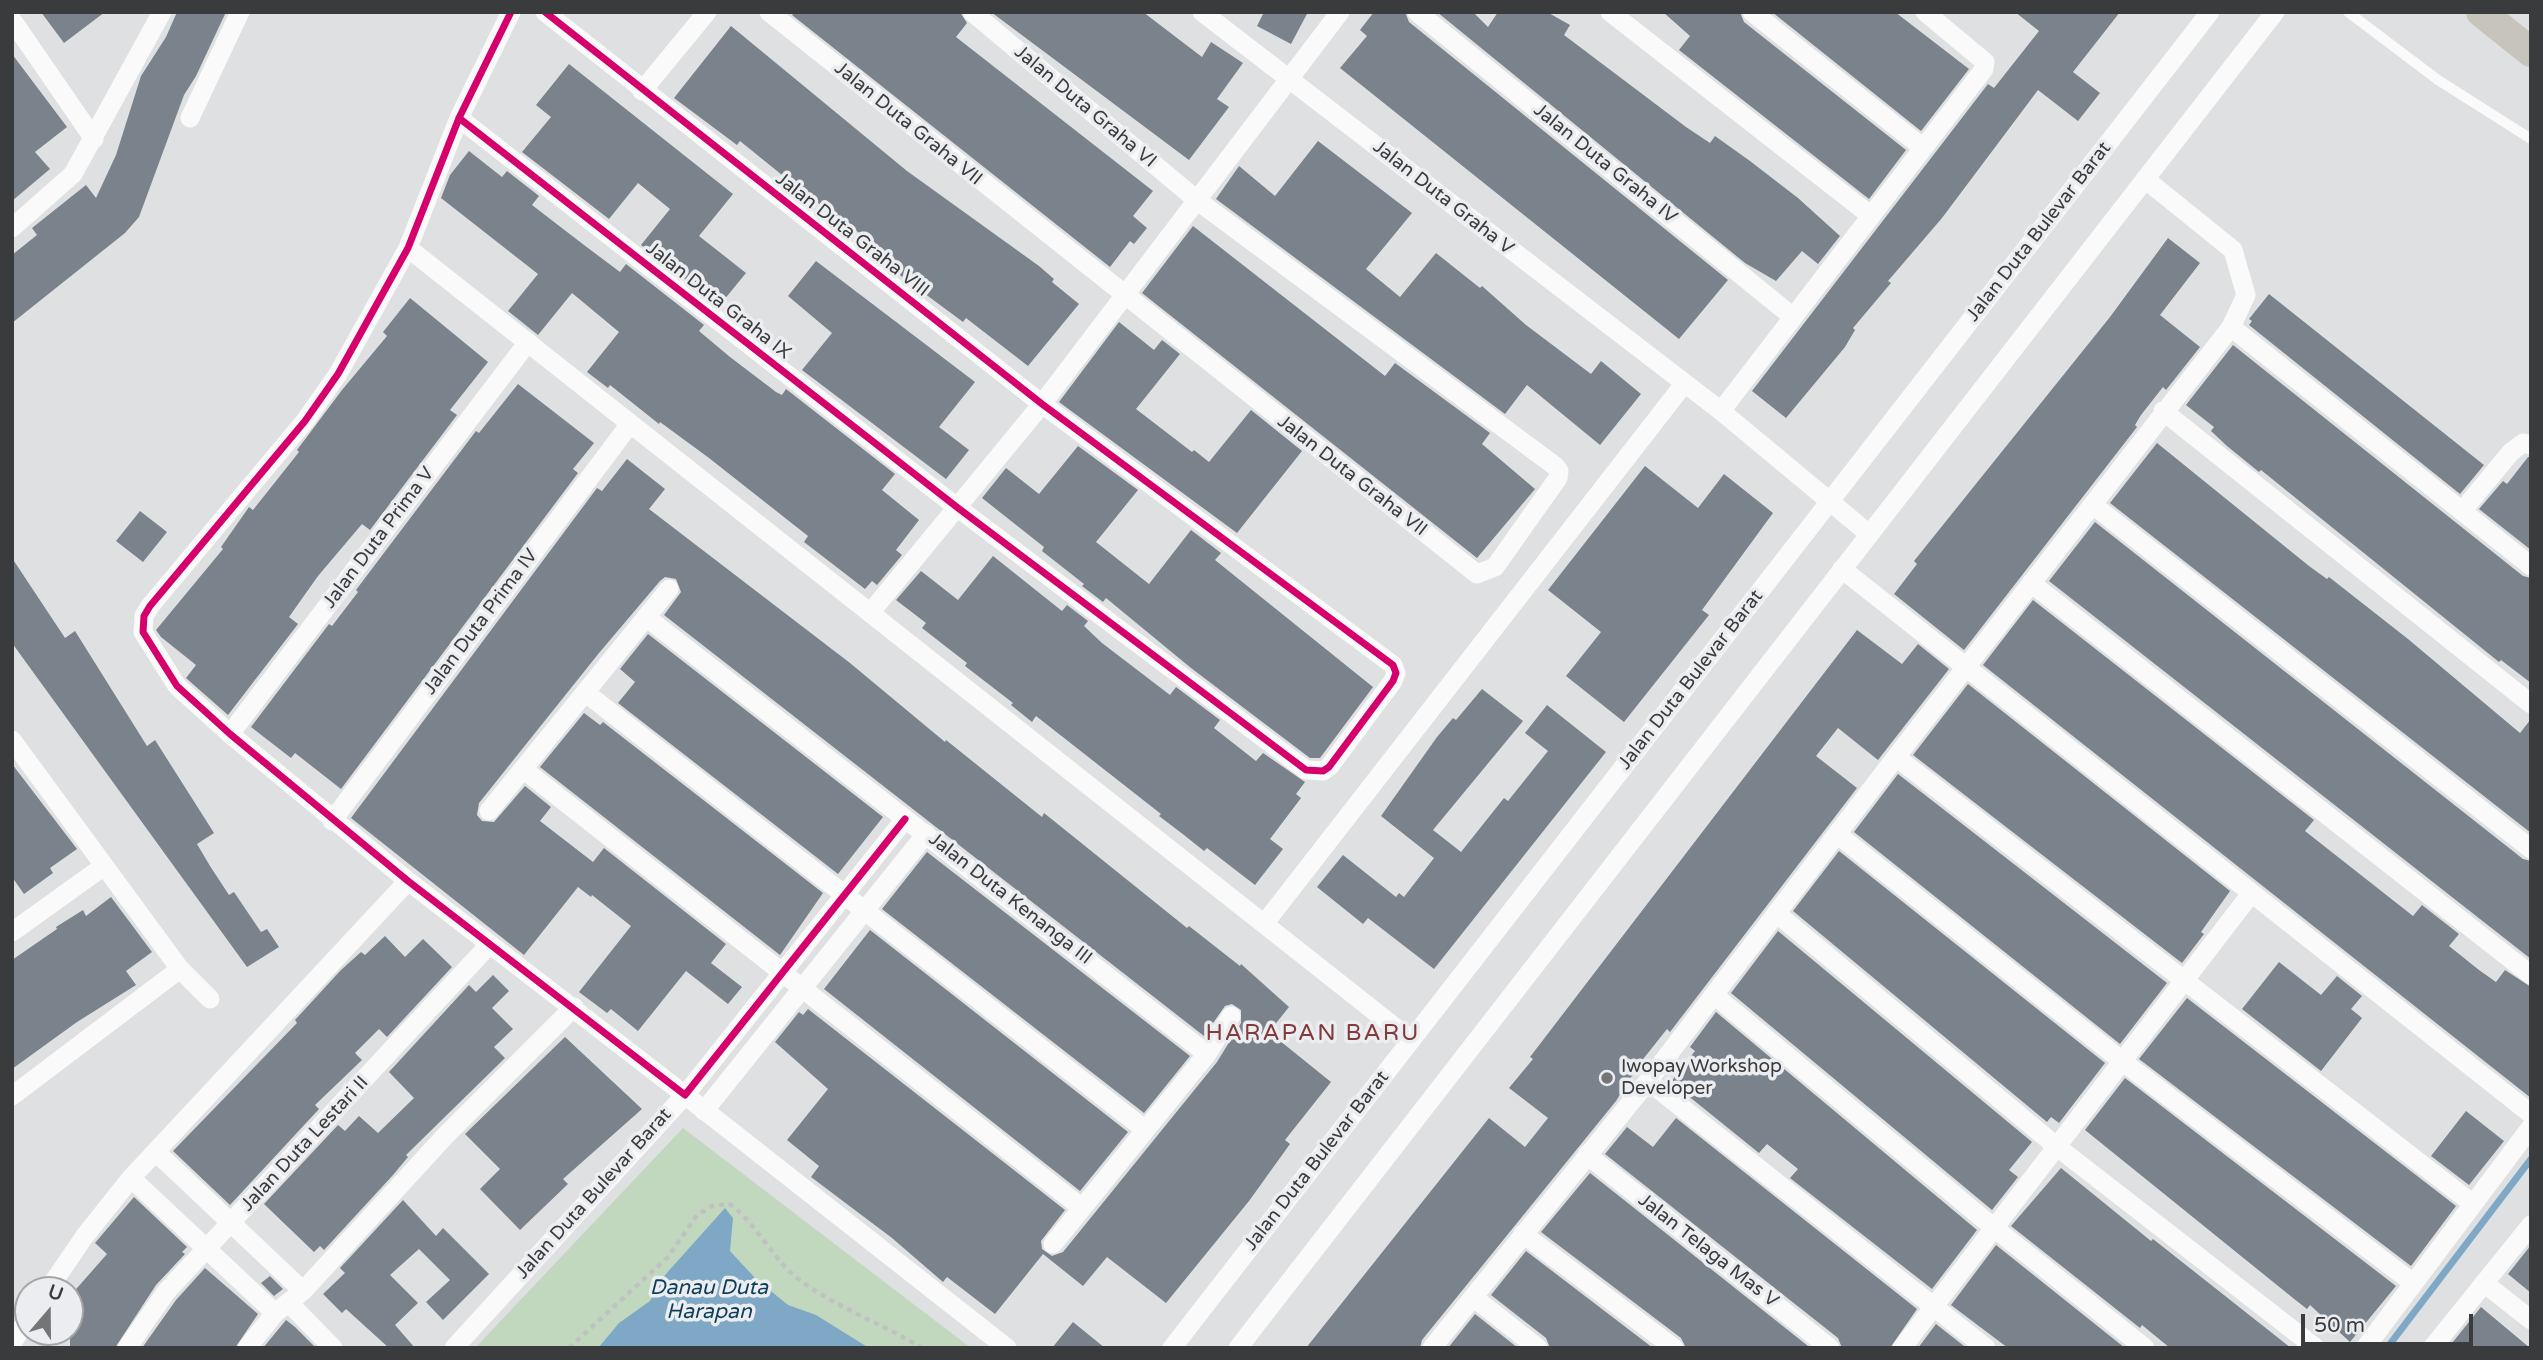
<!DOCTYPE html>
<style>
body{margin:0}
#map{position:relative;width:2543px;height:1360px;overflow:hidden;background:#dfe0e1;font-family:"Varela Round",sans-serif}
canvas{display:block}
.frame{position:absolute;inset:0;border:14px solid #3a3b3c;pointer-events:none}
.north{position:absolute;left:14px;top:1276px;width:70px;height:70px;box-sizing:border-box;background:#ebedf0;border:2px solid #a4a6a8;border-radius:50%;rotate:20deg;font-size:19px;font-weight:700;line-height:28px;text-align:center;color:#3a3b3c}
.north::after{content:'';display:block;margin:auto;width:24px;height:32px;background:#747576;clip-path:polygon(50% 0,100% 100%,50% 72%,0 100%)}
.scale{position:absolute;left:2301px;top:1314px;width:172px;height:32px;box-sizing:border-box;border:4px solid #3a3b3c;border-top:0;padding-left:9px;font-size:21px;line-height:24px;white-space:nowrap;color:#3a3b3c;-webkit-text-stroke:5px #ebedf0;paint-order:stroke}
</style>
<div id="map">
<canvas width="2543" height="1360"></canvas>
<div class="frame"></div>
<div class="north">U</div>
<div class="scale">50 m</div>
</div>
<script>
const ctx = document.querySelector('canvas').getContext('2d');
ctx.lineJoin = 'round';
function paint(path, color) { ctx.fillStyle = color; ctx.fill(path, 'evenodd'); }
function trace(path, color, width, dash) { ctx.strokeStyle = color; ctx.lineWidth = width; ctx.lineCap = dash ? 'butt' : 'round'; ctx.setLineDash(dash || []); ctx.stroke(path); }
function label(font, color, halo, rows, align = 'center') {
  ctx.font = font + ' "Varela Round",sans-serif'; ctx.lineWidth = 7; ctx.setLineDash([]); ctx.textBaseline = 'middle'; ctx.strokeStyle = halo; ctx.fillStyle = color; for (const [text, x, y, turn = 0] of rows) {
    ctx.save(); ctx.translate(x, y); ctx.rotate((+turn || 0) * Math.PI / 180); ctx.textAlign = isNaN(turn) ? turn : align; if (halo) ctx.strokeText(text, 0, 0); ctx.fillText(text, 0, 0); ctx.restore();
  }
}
paint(new Path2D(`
 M683,1128L971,1348H475Z`), '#c2d8be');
paint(new Path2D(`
 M725,1208L733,1218L730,1251L756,1279L788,1305L816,1315L869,1348H598L619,1323L650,1301L665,1275Z`), '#7ea8c5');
trace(new Path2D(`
 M2387,1348L2531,1159`), '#7ea8c5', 7);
paint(new Path2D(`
 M41,12H105L64,43Z
 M177,12H226L196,76L184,95L139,217L125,233L12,323V255L37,235L32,228L86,185L96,198L116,155L141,76L166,37Z
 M795,12H960L967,23L956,37L1153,191L1133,216L1147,228L1134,244L1130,241L1110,267L792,15Z
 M991,12H1143L1202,57L1211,42L1243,63L1217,99L1229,107L1189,160Z
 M1264,12H1308L1291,44L1257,26Z
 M1374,12H1405L1409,22L1728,280L1679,339L1340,68L1367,36L1360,30Z
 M1437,12H1473L1488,27L1498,12H1547L1570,25L1564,35L1686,127L1710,143L1715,136L1750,161L1798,198L1840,236L1818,264L1802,251L1776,281L1745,263Z
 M1663,12H1740L1744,22L1906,150L1869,199L1679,50L1690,36Z
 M1772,12H1895L1969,69L1921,131Z
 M2015,12H2120L2073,72L2100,93L2078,121L2038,90L1942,218L1888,281L1891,283L1853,328L1855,330L1845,347L1786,418L1752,391L1988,84L1994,88L2039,31Z
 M731,26L907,171L1039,266L1054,279L1052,282L1079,304L1028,366L966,318L963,322L897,273L880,257L884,251L803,192L740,141L737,145L674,98Z
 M12,54L67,127L35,152L50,169L12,201Z
 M569,64L733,194L699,236L746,273L719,306L641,245L670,209L638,183L609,219L522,152L551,117L536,105Z
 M1318,141L1412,213L1366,269L1400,297L1436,253L1480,288L1482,286L1526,325L1591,374L1601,361L1641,394L1600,445L1527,385L1505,414L1216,199L1239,166L1275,196Z
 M469,151L502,177L507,171L539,196L532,205L584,245L620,272L626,264L704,325L699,331L730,357L776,392L782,395L786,389L895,474L882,490L919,520L896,550L902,555L877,585L872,581L865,589L804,542L808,536L709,458L660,422L659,424L610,385L608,388L587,372L619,332L572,293L538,335L508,311L538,274L441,198L450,175Z
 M1193,226L1385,376L1395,363L1490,433L1482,444L1535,489L1477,558L1142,293Z
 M2168,238L2200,263L2160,315L2200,347L2166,390L2163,387L2141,415L2135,425L2137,427L1964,650L1894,594L1917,564L1914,561L2110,317Z
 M816,261L975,382L939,427L969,450L946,479L802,370L832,333L788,296Z
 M2269,294L2484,465L2460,494L2249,325L2252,321L2249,319Z
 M410,298L488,362L450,410L457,415L370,530L362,524L318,576L289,617L298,624L228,715L186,678L196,665L161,637L156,630L223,549L221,547L249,507L253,510L299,452L297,450L342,390L387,336L383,332Z
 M1119,322L1154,350L1162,340L1180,354L1136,409L1192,452L1194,450L1209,462L1251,410L1302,451L1237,533L1059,402Z
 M2233,345L2523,576L2531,578V683L2501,660L2499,662L2261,470L2259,472L2227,446L2211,431L2214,427L2186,405Z
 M518,384L594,443L573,469L578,473L341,789L295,753L291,758L251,727L329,624L332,626L358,592L356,590L476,431L479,433Z
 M2157,443L2309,566L2327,579L2329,577L2408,639L2520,733L2531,719V833L2110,503Z
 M1078,446L1138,490L1096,542L1149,584L1191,530L1221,553L1215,560L1373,687L1320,758H1310L1191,668L1106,598L1103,602L1082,586L1084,584L1042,551L1044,547L982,498L1006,468L1039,494Z
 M2528,457H2531V550L2479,509L2503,481L2507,484Z
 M627,459L665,489L649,509L850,663L945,742L946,740L1042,817L1044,813L1187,928L1189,926L1240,966L1241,964L1289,1007L1269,1032L1331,1082L1285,1140L1290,1144L1249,1201L1166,1303L1107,1257L1083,1286L1043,1254L995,1314L947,1277L943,1282L892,1238L811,1177L819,1166L787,1140L828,1089L775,1042L799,1012L803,1015L808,1009L1065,1210L1041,1241L1042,1249L1052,1256L1063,1252L1217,1062L1241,1023V1010L1232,1004L1225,1006L1204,1036L664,615L681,592L676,579L665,577L660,581L599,653L479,803L477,815L482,821L494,822L525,786L551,807L540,821L593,862L604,848L726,944L711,963L742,987L728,1004L686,971L638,1031L611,1009L607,1013L579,992L631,926L592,895L591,897L578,887L524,955L351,818L597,488L602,491Z
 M1645,466L1698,508L1724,474L1773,513L1702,610L1709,615L1624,722L1566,676L1601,632L1548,590Z
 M140,511L167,532L143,562L116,541Z
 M2095,522L2523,859L2531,861V959L2049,581Z
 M993,556L1062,611L1067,605L1088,621L1084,626L1102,643L1170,695L1176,687L1220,720L1214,728L1256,761L1263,753L1305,782L1296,794L1301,798L1270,839L1283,849L1255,885L1207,848L1204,851L1184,835L1159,816L1161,814L1036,716L1032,722L1011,705L1013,703L965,666L967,663L922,628L926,623L896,600L921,571L958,600Z
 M12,558L65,638L75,631L147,746L155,740L214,833L197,844L210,866L229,895L234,892L261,932L267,929L279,947L247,967L12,643Z
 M2033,600L2314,820L2305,831L2413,916L2422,905L2459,934L2449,946L2479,970L2496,982L2505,970L2531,987V1098L1983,665Z
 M1857,630L1902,664L1918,644L1949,669L1878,760L1838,728L1816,756L1857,788L1670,1032L1667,1029L1640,1063L1616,1101L1422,1340L1420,1348H1306L1489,1118L1525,1147L1548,1118L1509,1088L1533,1059L1530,1057Z
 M648,634L883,817L838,874L618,703L635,682L620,669Z
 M1968,684L2230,891L2201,932L2204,934L2182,963L1913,755Z
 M1482,689L1523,721L1433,830L1461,852L1504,798L1508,801L1548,751L1525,733L1547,705L1606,752L1434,969L1368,918L1363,924L1317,887L1343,855L1396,897L1399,893L1404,897L1434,858L1381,816L1437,737L1453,718L1456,720Z
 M584,713L600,725L603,722L823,893L780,955L540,767Z
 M12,764L77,849L50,868L53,873L24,894L12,877Z
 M1898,774L2167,983L2120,1044L1854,832Z
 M1839,851L2105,1063L2059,1123L2051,1117L2047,1122L1793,911Z
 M927,852L1190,1056L1144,1113L882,909Z
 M111,897L152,952L126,971L136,985L77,1022L12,1069V960L57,929L56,927L83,910L86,916Z
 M870,930L1128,1132L1080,1191L824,989Z
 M1778,931L2032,1142L2009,1170L2018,1177L1992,1210L1731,993Z
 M385,936L405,957L423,939L452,967L387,1037L379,1029L355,1053L362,1060L315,1105L319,1109L230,1205L173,1151L297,1023L295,1020L341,970L361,952L365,955Z
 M2279,962L2321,995L2337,976L2362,996L2351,1009L2362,1018L2321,1071L2242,1009Z
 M493,975L509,991L492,1008L513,1029L494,1047L505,1058L406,1155L408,1157L393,1175L324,1250L320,1246L314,1252L264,1204L338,1125L345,1131L359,1116L378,1133L414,1098L389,1072L469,985L476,992Z
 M2187,998L2456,1206L2411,1266L2139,1059Z
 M1716,1012L1977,1230L1932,1289L1790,1178L1798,1169L1767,1144L1759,1153L1671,1082L1695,1051L1690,1047Z
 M565,1037L642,1109L563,1179L568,1184L520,1230L480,1189L500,1169L465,1134Z
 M2125,1078L2396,1286L2350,1342L2310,1305L2307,1309L2293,1298L2085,1130Z
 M2466,1111L2504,1141L2469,1185L2431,1156Z
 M1676,1118L1917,1309L1890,1348H1842L1838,1338L1605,1154L1627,1127L1653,1147Z
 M2061,1168L2151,1241L2153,1239L2291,1348H2170L2142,1325L2140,1328L2011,1226Z
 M1590,1173L1808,1346L1806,1348H1686L1681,1338L1541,1232Z
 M134,1197L187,1247L182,1252L185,1254L156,1285L115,1348H70V1296L107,1254L95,1243Z
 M403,1200L436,1236L443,1228L489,1274L443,1320L426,1302L450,1280L419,1249L390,1275L418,1303L395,1325L415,1348H389L346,1309L342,1313L323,1294L345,1273L340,1268Z
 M1996,1245L2125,1348H2008L1951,1305Z
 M2531,1245V1293L2508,1274Z
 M1526,1251L1653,1348H1550L1546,1338L1491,1295Z
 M205,1268L258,1314L235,1348H142L176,1300Z
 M270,1276L283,1289L274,1296L261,1283Z
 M2481,1307L2530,1348H2448Z
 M1475,1314L1518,1348H1448Z
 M286,1320L295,1327L316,1348H263Z
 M1073,1322L1105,1348H1052Z
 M1936,1324L1964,1346L1962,1348H1918Z`), '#7a828b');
trace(new Path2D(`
 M569,1348L668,1257L697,1215L712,1206L729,1204C747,1213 772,1255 790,1272C828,1305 880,1322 922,1348`), '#c0c1c1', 4.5, [5, 5]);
trace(new Path2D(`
 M2348,12L2438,80L2531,139`), '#fafafa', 10);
trace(new Path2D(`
 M511,12L459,118L408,248L338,374L305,421L150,606L144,616L143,632L177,686L230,734L408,881L685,1095L905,819
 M769,12L1477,574L1495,567L1558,478L1559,471L1555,466L1198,201L972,12
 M1202,12L1721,411L1869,534
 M1417,12L1793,317
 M1610,12L1870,215
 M1752,12L1922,147
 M12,20L94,139
 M642,91L707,12
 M190,118L240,12
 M459,118L958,508L1306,770L1323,771L1329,767L1393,681L1396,673L1393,665L1042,404L545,12
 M12,228L73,174L162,12
 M408,248L1411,1040
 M2231,327L2531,566
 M1721,411L1984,69L1985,62L1925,12
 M2163,411L2531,704
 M2093,505L2531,849
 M2463,510L2511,452L2523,443L2531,445
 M1842,569L2531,1114
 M2031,583L2531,975
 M870,613L1042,404L1340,12
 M646,617L1207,1054
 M586,693L1143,1128
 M230,734L528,342
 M12,740L180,969L210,999
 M1896,757L2473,1204
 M523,769L1082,1208
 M489,811L669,589
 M332,821L630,424
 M1837,834L2122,1061L2413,1283
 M1776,913L2056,1146L2316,1348
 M1264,924L1684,384
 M12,932L104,866
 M1714,995L1993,1227L2145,1348
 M1648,1081L1986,1348
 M12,1096L180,969
 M704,1111L926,834
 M156,1152L303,1291
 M1587,1155L1830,1348
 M131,1178L275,1313
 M1523,1234L1674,1348
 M1053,1244L1207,1054L1231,1016
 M2484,1283L2531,1320
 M48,1290L84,1237L131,1178L408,881
 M1473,1297L1538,1348
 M290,1304L333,1348
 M12,1343L28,1319
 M127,1348L166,1292L489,945
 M247,1348L275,1313L303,1291L446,1135L574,1007
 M454,1348L685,1095L1007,1348
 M1172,1348L2210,12
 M1238,1348L2275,12
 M1432,1348L1648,1081L1896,757L2231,327L2246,295L2233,250L2145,179
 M1902,1348L2250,895
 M2365,1348L2531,1127
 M2432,1348L2531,1225`), '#fafafa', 19);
trace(new Path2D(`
 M2481,12L2531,52`), '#c7c4bc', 30);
trace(new Path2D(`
 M511,12L459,118L408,248L338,374L305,421L150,606L144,616L143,632L177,686L230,734L408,881L685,1095L905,819
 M459,118L958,508L1306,770L1323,771L1329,767L1393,681L1396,673L1393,665L1042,404L545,12`), '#d6006c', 7);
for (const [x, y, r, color] of [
 [1607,1078,7,"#747576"]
]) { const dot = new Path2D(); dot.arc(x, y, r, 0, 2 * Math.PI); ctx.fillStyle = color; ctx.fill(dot); trace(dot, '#ebedf0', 2.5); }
label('19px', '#3a3b3c', '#ebedf0', [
 ["Jalan Duta Graha VI",1085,107,40],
 ["Jalan Duta Graha VII",908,124,39],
 ["Jalan Duta Graha IV",1605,164,39],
 ["Jalan Duta Graha V",1443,198,38],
 ["Jalan Duta Bulevar Barat",2039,232,-52],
 ["Jalan Duta Graha VIII",852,235,38],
 ["Jalan Duta Graha IX",718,301,38],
 ["Jalan Duta Graha VII",1352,476,38],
 ["Jalan Duta Prima V",379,538,-53],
 ["Jalan Duta Prima IV",481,622,-53],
 ["Jalan Duta Bulevar Barat",1691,680,-52],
 ["Jalan Duta Kenanga III",1010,899,38],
 ["Jalan Duta Lestari II",305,1144,-47],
 ["Jalan Duta Bulevar Barat",1317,1161,-52],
 ["Jalan Duta Bulevar Barat",594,1194,-48],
 ["Jalan Telaga Mas V",1708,1251,38]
]);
label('19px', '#3a3b3c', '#ebedf0', [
 ["Iwopay Workshop",1621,1067],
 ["Developer",1621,1089]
], 'left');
label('italic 21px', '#0e3e5b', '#ebedf0', [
 ["Danau Duta",709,1288],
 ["Harapan",709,1312]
]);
ctx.letterSpacing = '2px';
label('23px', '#823a3c', '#ebedf0', [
 ["HARAPAN BARU",1313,1034]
]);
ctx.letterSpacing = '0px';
</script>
